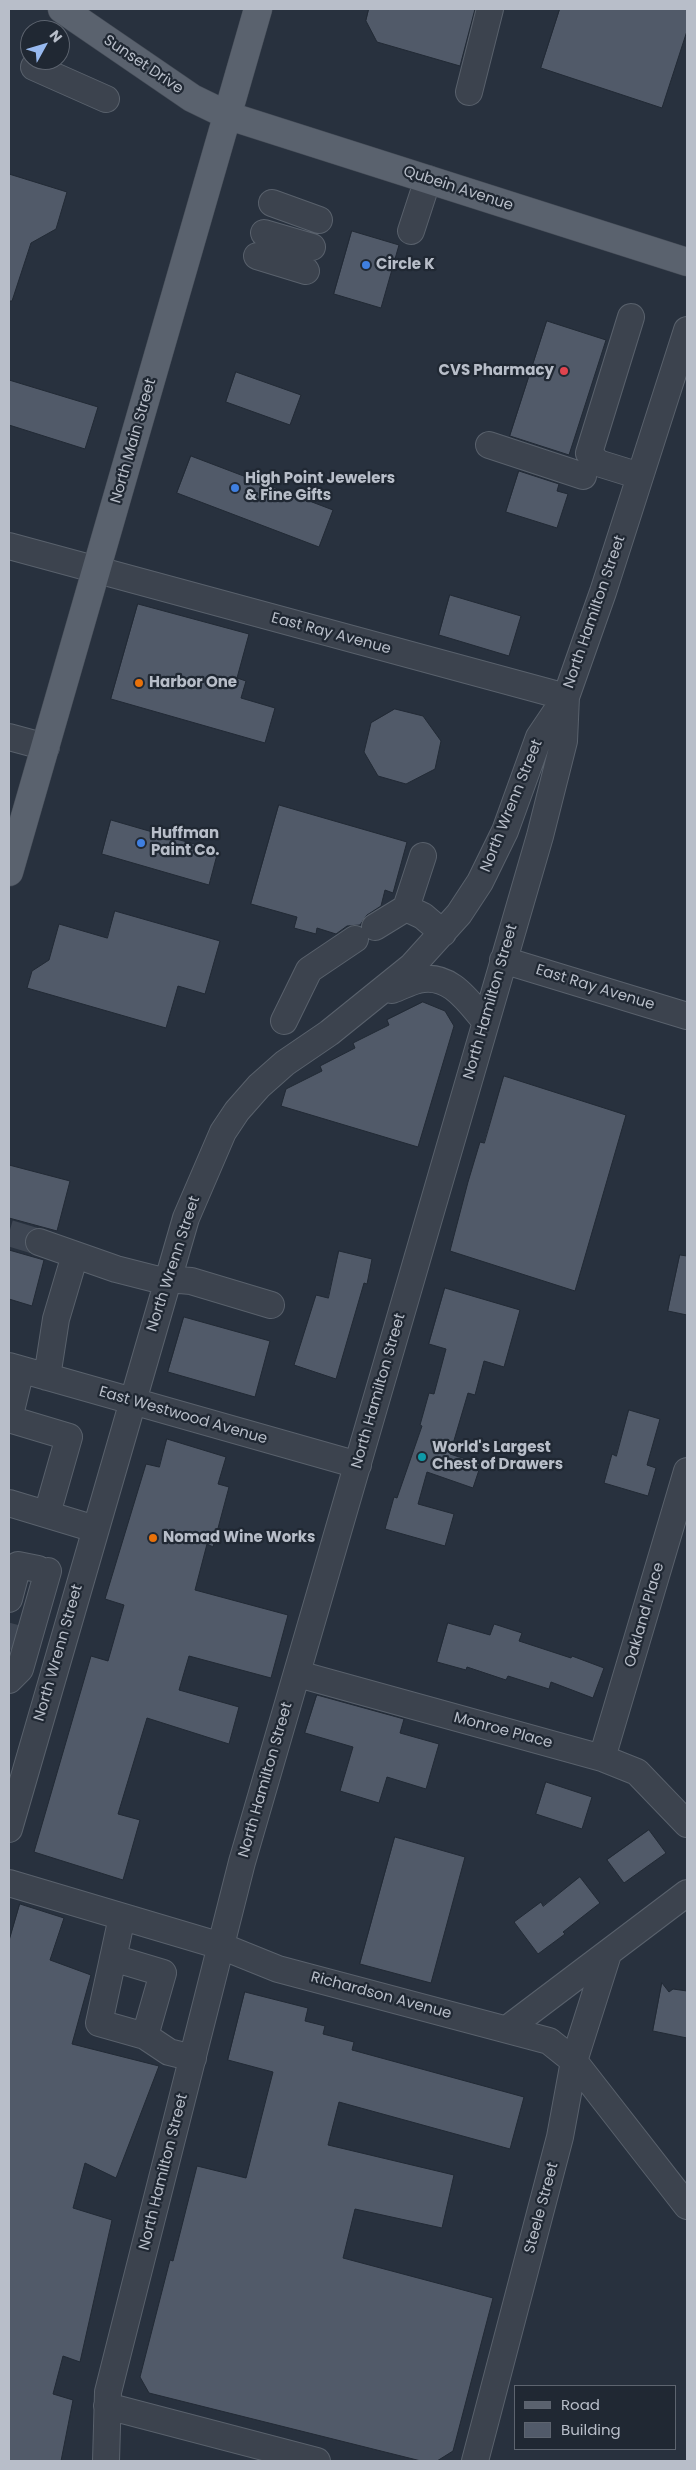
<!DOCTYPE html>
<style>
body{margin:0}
#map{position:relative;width:696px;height:2470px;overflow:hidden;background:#28313e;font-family:Poppins,sans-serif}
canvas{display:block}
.frame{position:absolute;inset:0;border:10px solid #b8bec9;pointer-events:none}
.legend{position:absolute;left:514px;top:2385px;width:162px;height:65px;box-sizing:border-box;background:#202833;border:1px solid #5d646f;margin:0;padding:6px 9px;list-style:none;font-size:15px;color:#b8bec9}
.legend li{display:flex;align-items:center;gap:10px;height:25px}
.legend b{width:25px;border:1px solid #5d646f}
.north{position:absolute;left:20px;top:20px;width:50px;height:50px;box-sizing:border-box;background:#202833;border:1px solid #5d646f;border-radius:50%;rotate:51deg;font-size:14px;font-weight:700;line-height:20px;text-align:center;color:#b8bec9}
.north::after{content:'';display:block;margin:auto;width:18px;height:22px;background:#97b9ef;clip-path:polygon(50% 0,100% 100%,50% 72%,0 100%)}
</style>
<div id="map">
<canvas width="696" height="2470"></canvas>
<div class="frame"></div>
<ul class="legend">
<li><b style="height:6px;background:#5a626e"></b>Road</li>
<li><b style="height:14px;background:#515a69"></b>Building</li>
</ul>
<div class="north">N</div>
</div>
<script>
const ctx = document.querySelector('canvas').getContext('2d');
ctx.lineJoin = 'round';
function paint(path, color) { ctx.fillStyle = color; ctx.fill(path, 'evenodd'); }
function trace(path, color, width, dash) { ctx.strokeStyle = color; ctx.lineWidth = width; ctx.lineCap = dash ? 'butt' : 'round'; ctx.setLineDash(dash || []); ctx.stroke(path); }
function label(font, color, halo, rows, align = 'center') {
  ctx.font = font + ' Poppins,sans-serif'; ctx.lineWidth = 4.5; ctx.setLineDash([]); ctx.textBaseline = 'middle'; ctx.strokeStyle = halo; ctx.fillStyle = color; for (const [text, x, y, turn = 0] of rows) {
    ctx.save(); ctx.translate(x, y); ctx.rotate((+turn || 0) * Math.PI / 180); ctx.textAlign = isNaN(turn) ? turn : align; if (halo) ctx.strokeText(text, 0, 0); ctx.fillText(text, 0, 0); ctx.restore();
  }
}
const building = new Path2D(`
 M369,9H475L460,66L377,42L366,21Z
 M560,9H687V31L662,108L541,68Z
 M9,174L67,192L56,229L31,243L12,301H9Z
 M352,231L399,245L381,308L334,294Z
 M547,321L606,340L569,455L510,436Z
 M236,372L301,395L290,425L226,402Z
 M9,380L98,407L85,449L9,425Z
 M191,456L333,510L319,547L177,493Z
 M519,471L559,484L557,491L568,494L557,528L506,512Z
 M450,595L521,616L509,656L439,635Z
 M138,604L249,634L237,678L246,681L241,698L275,708L265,743L111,699Z
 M395,709L423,716L441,741L435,769L406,784L378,776L364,752L371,723Z
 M279,805L407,842L393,893L385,890L381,906L367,915L360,925L347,926L336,934L317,928L316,934L294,928L297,917L251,904Z
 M111,820L218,851L209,885L102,854Z
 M115,911L220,941L205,994L178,986L166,1028L27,988L32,971L49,960L59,924L107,938Z
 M423,1002L445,1011L454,1026L418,1147L281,1106L286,1089L322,1071L320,1066L355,1048L353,1043L389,1025L387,1020Z
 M504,1076L626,1115L575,1291L450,1251L468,1182L480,1142L484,1143Z
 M9,1165L70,1181L57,1231L9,1218Z
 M9,1250L44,1260L32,1306L9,1299Z
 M339,1251L372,1259L367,1284L364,1283L336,1379L294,1365L316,1295L328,1298Z
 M680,1255L687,1256V1315L668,1311Z
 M445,1288L520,1310L504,1367L484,1361L475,1395L468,1393L450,1454L481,1464L473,1488L427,1472L418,1504L454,1514L445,1546L385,1529L394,1497L397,1498L422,1426L420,1425L429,1393L434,1394L446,1349L429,1344Z
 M184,1317L270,1341L255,1397L168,1372Z
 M629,1410L660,1419L647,1465L656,1468L648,1496L604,1483L612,1454L616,1456Z
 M167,1439L226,1457L218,1484L229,1487L213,1547L207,1544L195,1590L288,1615L271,1678L189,1656L179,1690L239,1707L229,1744L147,1718L118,1814L140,1820L123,1880L34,1852L91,1656L108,1661L124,1605L105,1599L146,1464L159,1467Z
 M448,1623L490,1635L494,1624L522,1633L519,1641L571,1658L572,1656L604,1668L593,1698L551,1682L549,1689L508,1676L506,1680L467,1667L466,1670L437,1662Z
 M317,1695L404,1719L400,1733L439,1744L426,1789L387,1777L379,1803L340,1791L353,1747L305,1733Z
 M546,1782L592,1797L582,1829L536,1814Z
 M649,1830L666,1853L624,1883L607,1860Z
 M395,1837L465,1857L431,1983L360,1964Z
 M580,1877L600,1903L563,1932L565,1934L538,1954L514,1922L541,1902L543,1906Z
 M20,1904L64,1918L50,1960L91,1975L72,2044L159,2066L116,2178L85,2163L73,2208L112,2220L80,2362L63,2356L53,2394L73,2400L61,2461H9V1941Z
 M662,1983L669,1992L673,1989L687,1991V2038L653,2031Z
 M245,1992L308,2008L305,2021L325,2026L323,2034L354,2042L352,2050L524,2097L510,2149L339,2102L328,2145L454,2175L442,2228L355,2209L343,2258L493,2298L453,2451L437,2461H421L149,2393L140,2377L170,2260L173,2261L197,2166L246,2178L273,2072L228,2060Z`);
paint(building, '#515a69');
trace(building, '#222a35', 1);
trace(new Path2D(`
 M9,1233L39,1242
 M11,1650L19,1620`), '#3e4653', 26, [26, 13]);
const minor = new Path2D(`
 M34,67L106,99
 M469,92L490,9
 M272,203L319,220
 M411,231L428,179
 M264,233L312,247
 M257,256L306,271
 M631,317L589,453L598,463L640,476
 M489,445L583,476
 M9,546L566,697
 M9,737L46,747
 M406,908L423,856
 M375,927L406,908L423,916L443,933
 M503,960L687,1016
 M392,990C401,987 409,982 418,980C449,972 468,1001 485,1021
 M284,1021L309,970L355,939
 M39,1242L116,1269L167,1282
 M168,1279L191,1281L271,1305
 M9,1366L358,1465
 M47,1377L56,1319L75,1255
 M9,1419L69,1437L47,1514
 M9,1419L21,1370
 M9,1503L95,1529
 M9,1599L18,1565L38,1569
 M298,1674L602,1758L637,1772L687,1824
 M9,1680L20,1669L48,1571
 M602,1758L687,1471
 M9,1829L186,1218L223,1132L237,1111L259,1086L285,1063L329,1033L412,966L459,914L480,882L505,831L539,737L566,697
 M9,1883L221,1946L278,1969L549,2041L574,2061L687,2206
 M113,1958L163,1973L145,2036L99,2023L122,1917
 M507,2029L687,1893
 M145,2036L169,2052L193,2058
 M107,2406L317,2461
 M106,2461L108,2392L242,1862L540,836L564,741L566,697L603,592L687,330
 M475,2461L560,2137L574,2061L608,1954`);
const major = new Path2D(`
 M62,9L192,98L229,116L687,262
 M9,872L258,9`);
trace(minor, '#59616c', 28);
trace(major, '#454c57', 29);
trace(minor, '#3c434e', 26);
trace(major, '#5a626e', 28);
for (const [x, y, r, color] of [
 [366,265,5,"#3f7fe0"],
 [564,371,5,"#e0444e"],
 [235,488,5,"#3f7fe0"],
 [139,683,5,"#e8710a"],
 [141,843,5,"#3f7fe0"],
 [422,1457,5,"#0f9aa8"],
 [153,1538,5,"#e8710a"]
]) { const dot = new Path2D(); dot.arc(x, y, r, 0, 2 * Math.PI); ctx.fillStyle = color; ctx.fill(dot); trace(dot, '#202833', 2); }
label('15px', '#b8bec9', '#202833', [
 ["Sunset Drive",143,65,34],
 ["Qubein Avenue",458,189,18],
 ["North Main Street",134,441,-74],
 ["North Hamilton Street",595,612,-71],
 ["East Ray Avenue",331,634,15],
 ["North Wrenn Street",512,806,-68],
 ["East Ray Avenue",595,988,17],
 ["North Hamilton Street",491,1002,-74],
 ["North Wrenn Street",174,1264,-72],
 ["North Hamilton Street",379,1391,-74],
 ["East Westwood Avenue",183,1416,16],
 ["Oakland Place",645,1615,-74],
 ["North Wrenn Street",59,1653,-74],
 ["Monroe Place",503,1731,15],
 ["North Hamilton Street",266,1780,-74],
 ["Richardson Avenue",381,1996,15],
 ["North Hamilton Street",164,2172,-76],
 ["Steele Street",542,2208,-75]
]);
label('bold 15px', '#b8bec9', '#202833', [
 ["Circle K",376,265],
 ["CVS Pharmacy",554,371,"right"],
 ["High Point Jewelers",245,479],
 ["& Fine Gifts",245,496],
 ["Harbor One",149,683],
 ["Huffman",151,834],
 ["Paint Co.",151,851],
 ["World's Largest",432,1448],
 ["Chest of Drawers",432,1465],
 ["Nomad Wine Works",163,1538]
], 'left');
</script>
